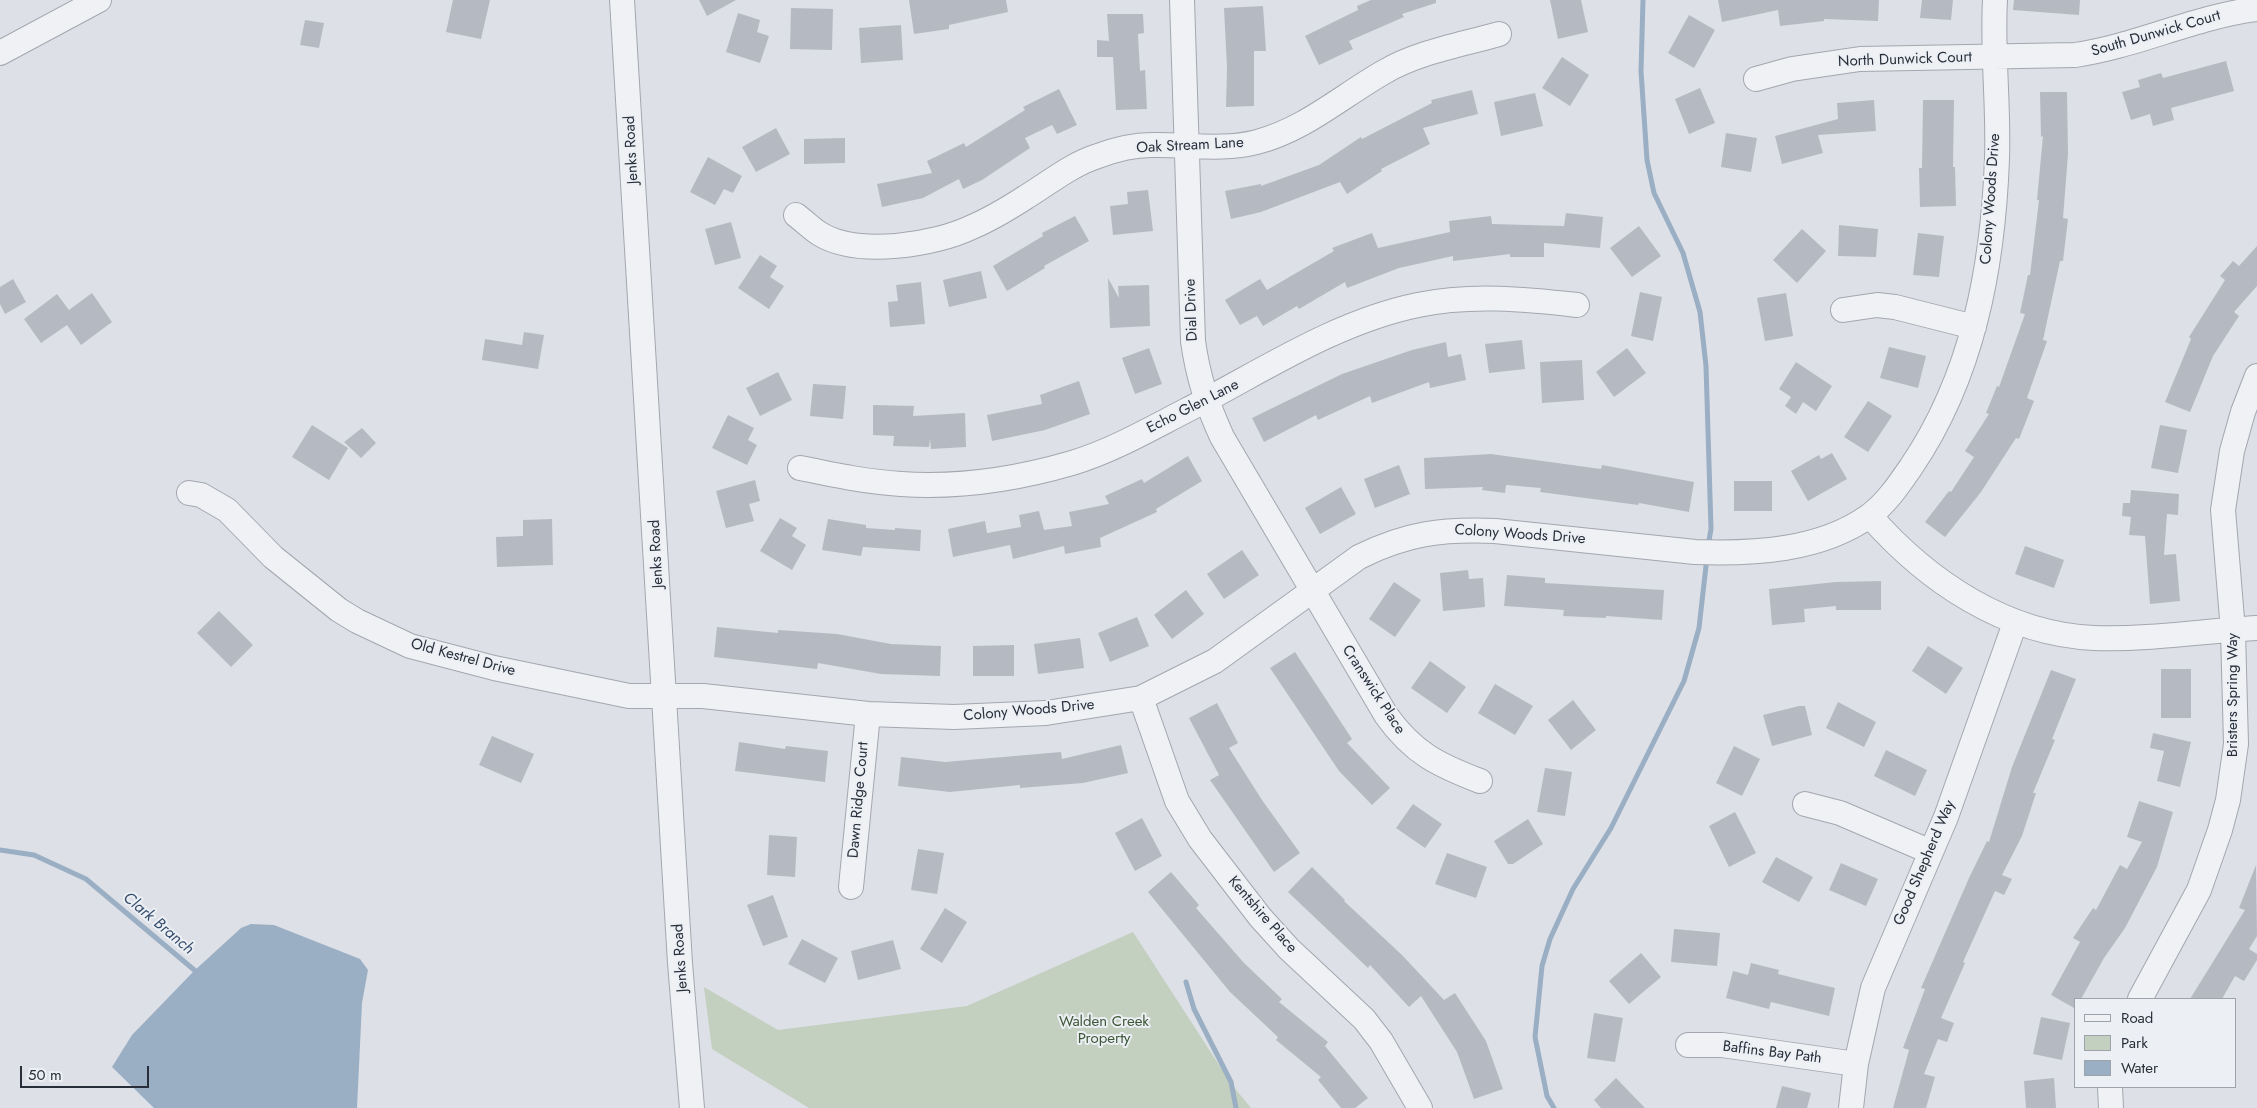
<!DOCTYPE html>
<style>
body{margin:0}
#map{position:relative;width:2257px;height:1108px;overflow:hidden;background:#dde0e6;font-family:Jost,sans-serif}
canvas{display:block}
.legend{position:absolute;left:2074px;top:998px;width:162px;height:90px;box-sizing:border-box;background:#eceff4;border:1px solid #9ea2aa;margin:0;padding:6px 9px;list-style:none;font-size:15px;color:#282f3b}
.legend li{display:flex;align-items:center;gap:10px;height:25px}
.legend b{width:25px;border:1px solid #9ea2aa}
.scale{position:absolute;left:20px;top:1066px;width:129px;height:22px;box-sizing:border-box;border:2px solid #282f3b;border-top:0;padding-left:6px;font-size:15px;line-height:18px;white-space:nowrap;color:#282f3b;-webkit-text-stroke:4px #eceff4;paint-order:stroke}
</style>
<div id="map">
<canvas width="2257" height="1108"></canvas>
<ul class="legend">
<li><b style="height:6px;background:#eff1f4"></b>Road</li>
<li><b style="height:14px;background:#c3cfbf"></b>Park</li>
<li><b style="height:14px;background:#9aaec4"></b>Water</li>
</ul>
<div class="scale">50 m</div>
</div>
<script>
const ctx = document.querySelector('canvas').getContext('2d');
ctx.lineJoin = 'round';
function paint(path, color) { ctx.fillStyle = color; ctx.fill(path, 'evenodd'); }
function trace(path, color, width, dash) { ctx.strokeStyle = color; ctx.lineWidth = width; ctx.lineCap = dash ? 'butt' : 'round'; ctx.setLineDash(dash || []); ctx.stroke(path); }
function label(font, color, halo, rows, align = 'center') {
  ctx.font = font + ' Jost,sans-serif'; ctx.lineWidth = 4; ctx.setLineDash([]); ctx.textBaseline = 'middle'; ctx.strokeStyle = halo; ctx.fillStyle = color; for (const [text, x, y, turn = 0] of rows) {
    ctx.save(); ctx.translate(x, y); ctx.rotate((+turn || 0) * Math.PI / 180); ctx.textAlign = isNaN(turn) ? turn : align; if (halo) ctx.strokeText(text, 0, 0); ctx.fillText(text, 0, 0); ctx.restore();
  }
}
paint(new Path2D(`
 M1133,932L1232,1085L1251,1108H809L712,1049L704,987L778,1030L967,1006Z`), '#c3cfbf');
paint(new Path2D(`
 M251,924L274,925L360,959L368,970L362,1003L357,1108H154L112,1067L132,1035L194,971L241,928Z`), '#9aaec4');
trace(new Path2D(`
 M1643,0L1641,71L1647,160L1654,193L1683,253L1700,312L1706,366L1711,529L1708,546
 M0,850L34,855L86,879L199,974
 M1186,982L1194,1009L1231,1082L1236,1108
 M1554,1108L1547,1096L1535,1037L1542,966L1550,939L1573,889L1611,828L1684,681L1699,628L1707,557`), '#9aaec4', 5);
paint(new Path2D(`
 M453,0H490L481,39L446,32Z
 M699,0H736L707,16Z
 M909,0H1006L1008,12L949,25V29L914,34Z
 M1371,0H1436V3L1402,14L1404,17L1349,41L1353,49L1319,65L1305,36L1358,10L1357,6Z
 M1550,0H1581L1588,32L1558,39Z
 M1718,0H1879L1878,21L1824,19V21L1780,26L1778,10L1722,22Z
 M1922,0H1953L1951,20L1920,18Z
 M2014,0H2080L2079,15L2013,10Z
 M1263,6L1266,51H1254V106L1226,107L1227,68L1224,8Z
 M791,8L833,9L832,50L790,49Z
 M738,13L760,20L757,32L769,36L760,63L726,52Z
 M1107,14H1143L1144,33L1138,34L1140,71L1145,70L1147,109L1116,110L1113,57H1097V40L1109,41Z
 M1689,15L1715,30L1694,68L1668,53Z
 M305,20L324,23L319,48L300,45Z
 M901,25L903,60L861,63L859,28Z
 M1562,57L1589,75L1570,106L1542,88Z
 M2226,61L2234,91L2171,108L2174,120L2153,126L2150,114L2131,120L2122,92L2140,87L2138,80L2161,73L2163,78Z
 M1700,88L1715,123L1689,134L1675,99Z
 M1059,89L1077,125L1057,134L1052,125L1025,138L1030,148L982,180L963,189L959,179L923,198L882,207L877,184L932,173L927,161L964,143L966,147L1025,110L1023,107Z
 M1472,90L1478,114L1423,128L1430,144L1381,169L1382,171L1347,194L1340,182L1261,212L1231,219L1225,191L1261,184V186L1319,165L1361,137L1362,139L1432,103L1431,100Z
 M2040,92H2067L2068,154L2063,218L2068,219L2063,261H2060L2043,340L2047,341L2027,398L2034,401L2019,439L2016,438L1981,492L1945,537L1925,522L1949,491L1951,492L1974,457L1965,451L1989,414L1986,413L1997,386L1999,387L2025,314L2020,313L2028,275H2030L2039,200H2037L2043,136L2041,137Z
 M1535,93L1543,126L1501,136L1494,102Z
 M1874,100L1876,131L1818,135L1823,153L1782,164L1775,136L1838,119L1837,103Z
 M1923,100H1954L1953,167H1955L1956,206L1920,207L1919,168H1922Z
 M776,128L790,154L756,172L742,147Z
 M1726,133L1757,138L1751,172L1721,167Z
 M845,138V163L804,164V139Z
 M708,157L742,176L733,193L724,189L715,205L690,192Z
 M1148,190L1153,231L1113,235L1110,206L1128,204L1127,192Z
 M1566,213L1603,217L1600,248L1544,243V257H1510V254L1453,261V256L1399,268L1347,288L1345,282L1299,309L1297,306L1263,326L1257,316L1240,325L1225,300L1260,279L1267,290L1334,251L1332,248L1372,233L1378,248L1450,232L1449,221L1491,216L1492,224L1564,226Z
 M1075,216L1089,241L1044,266L1045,268L1007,291L993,266L1043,236L1042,233Z
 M731,222L741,258L715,265L705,229Z
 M1839,225L1878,229L1876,257L1838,256Z
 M1639,226L1661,256L1632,277L1610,248Z
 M1802,229L1826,251L1797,283L1773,260Z
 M1918,233L1944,236L1939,277L1913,275Z
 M2257,246V286L2234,312L2239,316L2213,356L2190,412L2165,402L2191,339L2189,337L2225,280L2220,276L2233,261L2239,266Z
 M760,255L777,266L770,277L784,286L769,309L738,288Z
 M981,271L987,298L949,307L943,280Z
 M1108,278L1119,298L1118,286L1149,285L1150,326L1110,328Z
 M13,279L26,302L5,314L0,304V287Z
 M921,282L925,324L890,327L888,302L898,301L896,285Z
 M1640,292L1662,297L1653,341L1631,336Z
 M92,293L112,322L81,345L67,325L41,343L24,319L57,294L69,310Z
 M1786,293L1793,336L1765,341L1757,298Z
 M524,332L544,335L538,369L482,360L485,339L522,345Z
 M1522,340L1525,369L1489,373L1485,344Z
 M1446,342L1448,357L1461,354L1466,380L1430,388L1429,382L1372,403L1370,396L1318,420L1316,415L1264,442L1252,418L1342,374L1412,350Z
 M1889,347L1926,356L1918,388L1880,378Z
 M1149,348L1162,384L1135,394L1122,358Z
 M1627,348L1646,373L1614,397L1596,372Z
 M1582,360L1584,400L1542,403L1540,362Z
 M1796,362L1832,386L1816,411L1803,402L1796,414L1785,406L1791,397L1779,389Z
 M778,372L792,400L760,416L746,388Z
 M1079,381L1090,414L1045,430L992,441L987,415L1042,404L1040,395Z
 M813,384L846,386L843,419L810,416Z
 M1868,401L1892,416L1868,452L1844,437Z
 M873,405L914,406L913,416L965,413L966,447L931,449L930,439L929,447L893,446L894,436L873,435Z
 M728,415L754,428L748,440L757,445L747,465L712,448Z
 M312,425L348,448L329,480L292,457Z
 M2160,425L2187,430L2178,473L2151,468Z
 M362,428L376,443L361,458L344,442Z
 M1832,453L1847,479L1808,501L1791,471L1819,455L1821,459Z
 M1491,454L1601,469L1602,465L1694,482L1689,512L1639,503L1638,505L1540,492L1541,488L1506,485L1505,493L1482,490L1483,487L1425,489L1424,458Z
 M1188,456L1202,481L1156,509L1157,512L1100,538L1101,547L1065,554L1064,546L1013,559L1010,545L953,557L948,529L985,521L987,533L1021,527L1019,515L1039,511L1044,530L1072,526L1069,512L1109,504L1105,496L1142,479L1144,483Z
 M1399,465L1410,494L1375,508L1364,479Z
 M755,480L760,501L749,504L754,521L726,528L716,491Z
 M1734,481H1772V511H1734Z
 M1341,487L1356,514L1320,534L1305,508Z
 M2131,490L2179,494L2178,515L2167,514L2164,555L2176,554L2180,601L2150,604L2145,536L2129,535L2131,517L2122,516L2123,503H2130Z
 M780,518L797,528L792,536L806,545L792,570L760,551Z
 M552,519L553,565L497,567L496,537L523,536V520Z
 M828,519L866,525V528L895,530V528L921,530L920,551L863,547L861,556L822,550Z
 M2025,546L2064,560L2054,588L2015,574Z
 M1242,550L1259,575L1224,599L1207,574Z
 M1468,570L1469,579L1483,578L1485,607L1443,611L1440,573Z
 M1507,575L1545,578V583L1664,590L1662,620L1606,616V618L1563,616L1564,610L1504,606Z
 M1881,581V610H1836V606L1804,609L1805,622L1772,625L1769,589L1836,582Z
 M1394,582L1421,600L1395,637L1369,619Z
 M1186,590L1204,614L1172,639L1154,615Z
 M219,611L253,645L231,667L197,633Z
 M1137,617L1149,646L1110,662L1098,633Z
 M717,627L778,633V630L837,634L891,644L941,646L940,676L881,674L818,663L817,669L714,657Z
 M1080,638L1084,668L1038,674L1034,644Z
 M1014,645V676H973V646Z
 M1928,646L1963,668L1946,694L1912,671Z
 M1295,652L1352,739L1347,743L1390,788L1372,805L1339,771L1270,668Z
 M1430,661L1466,687L1447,713L1411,688Z
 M2161,669H2191V718H2161Z
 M2051,670L2076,679L2052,739L2055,740L2033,793H2036L2022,836L2002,875L2012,879L2004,895L1995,891L1963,962L1965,963L1941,1018L1954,1023L1947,1042L1938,1039L1924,1074L1935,1077L1926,1108H1893L1909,1050L1903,1048L1925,989L1921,988L1969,878L1987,841L1989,842L2012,767Z
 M1495,684L1533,706L1515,735L1478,713Z
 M1573,700L1596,730L1571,750L1548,720Z
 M1838,702L1876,722L1864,747L1826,728Z
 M1217,703L1238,743L1229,748L1262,800L1300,853L1274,872L1210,780L1219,775L1189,718Z
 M1799,706H1805L1812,735L1772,746L1763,715Z
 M2153,733L2191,742L2180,787L2157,781L2164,751L2150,748Z
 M492,736L534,754L521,783L479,765Z
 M739,742L785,749L786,746L828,751L825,782L735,771Z
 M1121,745L1128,773L1083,783L1020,788V785L950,792L898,786L901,757L945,762L1061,752L1062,759Z
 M1734,746L1760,759L1742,796L1716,783Z
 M1886,750L1927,770L1915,796L1874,776Z
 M1545,768L1572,772L1565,816L1537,812Z
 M2139,801L2173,812L2157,867L2125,928L2104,958L2081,999H2076V1009L2051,995L2080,942L2073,938L2093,908L2096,910L2120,865L2127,869L2142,842L2127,837Z
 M1413,804L1442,824L1425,848L1396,828Z
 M1735,812L1756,853L1729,867L1709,826Z
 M1142,818L1162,856L1135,871L1115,833Z
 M1528,819L1543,844L1513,864H1508L1494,841Z
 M769,835L797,837L795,877L767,875Z
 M918,849L944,853L937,894L911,890Z
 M1447,853L1487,867L1476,898L1435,884Z
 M1776,857L1813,877L1799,902L1762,882Z
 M1841,863L1878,879L1866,906L1829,890Z
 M2256,865L2257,936L2249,949L2257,954V960L2244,981L2235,976L2222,999H2190L2245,910L2239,908Z
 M1312,867L1345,900L1344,901L1402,955L1444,1000L1455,993L1486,1041L1503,1089L1474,1099L1457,1052L1421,996L1409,1007L1370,965L1368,968L1288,892Z
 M1171,872L1199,905L1196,908L1244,963L1282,999L1279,1002L1328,1042L1325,1046L1368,1098L1355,1108H1341L1318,1080L1321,1077L1276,1040L1278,1037L1230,992L1148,892Z
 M773,895L788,937L763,946L747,905Z
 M945,908L967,922L942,963L920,949Z
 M1674,929L1720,933L1717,966L1671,962Z
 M802,939L838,958L825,983L788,964Z
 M893,940L901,969L858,980L851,951Z
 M1641,953L1661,977L1629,1004L1609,981Z
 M1751,963L1779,970L1778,974L1835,988L1829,1016L1771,1002L1769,1009L1726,998L1733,971L1748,975Z
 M1594,1013L1623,1018L1615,1062L1587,1058Z
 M2041,1017L2070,1023L2062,1060L2033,1054Z
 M1616,1078L1645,1108H1601L1594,1100Z
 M2054,1078L2056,1108H2026L2024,1081Z
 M1782,1086L1811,1093L1807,1108H1776Z`), '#b5bac2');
const minor = new Path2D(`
 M622,0L680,963L692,1108
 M1182,0L1193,341C1198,377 1207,404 1222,437L1386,715C1413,753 1438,765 1480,781
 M0,53L99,0
 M1756,79L1792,69L1860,59L2075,55C2137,46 2194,17 2257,9
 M796,215C804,221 812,229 820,234C858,257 935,245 972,227C991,219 1009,208 1026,197C1049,183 1072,164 1098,156C1114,150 1134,145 1151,145C1186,144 1222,151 1257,142C1304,130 1342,96 1384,72C1418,52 1461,45 1499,34
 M1843,310L1877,305L1895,307L1974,327
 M800,468C834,475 867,482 901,484C958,488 1017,479 1072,463C1112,451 1150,429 1187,410C1261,372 1335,322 1418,305C1470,294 1525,299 1577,305
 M189,493L201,495L227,510L273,557L339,610L357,621L410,646L494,668L629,696H703L868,714L954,717L1046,713L1141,698L1215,661L1359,557C1407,533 1442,529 1495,531L1695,552C1753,554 1820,551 1869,516C1886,504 1900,483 1911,467C1973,376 1993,267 1997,159C1999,106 1992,53 1995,0
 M1870,516C1927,581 2005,634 2094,638C2148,640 2203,631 2257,628
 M1141,698L1177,801L1200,839L1260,917L1289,949L1364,1019L1381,1041L1420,1108
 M1805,804L1840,813L1931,852
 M851,887L868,714
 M2140,999L2199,890L2220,830L2228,800L2236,744L2233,631L2223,510L2232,451L2243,412L2257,376
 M1688,1045H1722L1856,1064
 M2110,1087L2111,1108
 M1851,1108L1856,1064L1873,988L1946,817L2015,623`);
trace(minor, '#a3a7af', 26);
trace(minor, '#eff1f4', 24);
label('15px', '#282f3b', '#eceff4', [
 ["South Dunwick Court",2156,34,-16],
 ["North Dunwick Court",1905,60,-2],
 ["Oak Stream Lane",1190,146,-3],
 ["Jenks Road",632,150,-93],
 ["Colony Woods Drive",1991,199,-86],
 ["Dial Drive",1192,310,-92],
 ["Echo Glen Lane",1193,407,-27],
 ["Colony Woods Drive",1520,535,4],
 ["Jenks Road",657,554,-93],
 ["Old Kestrel Drive",463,658,15],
 ["Cranswick Place",1373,690,57],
 ["Bristers Spring Way",2233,695,-90],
 ["Colony Woods Drive",1029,711,-5],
 ["Dawn Ridge Court",859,800,-85],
 ["Good Shepherd Way",1925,863,-67],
 ["Kentshire Place",1262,915,49],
 ["Jenks Road",681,958,-94],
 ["Baffins Bay Path",1772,1053,7]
]);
label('15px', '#3c5636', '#eceff4', [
 ["Walden Creek",1104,1022],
 ["Property",1104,1039]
]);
label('italic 16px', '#354d6c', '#eceff4', [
 ["Clark Branch",158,924,40]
]);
</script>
